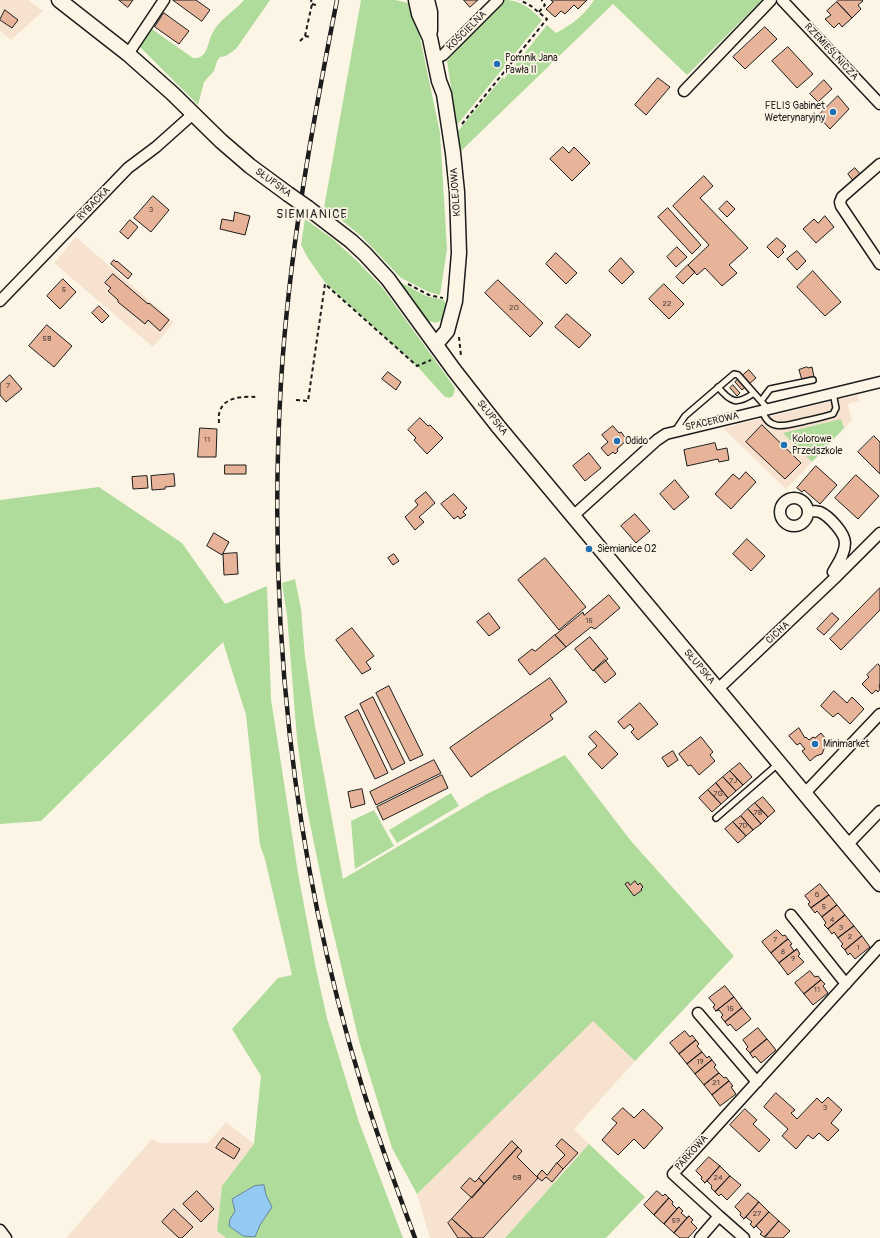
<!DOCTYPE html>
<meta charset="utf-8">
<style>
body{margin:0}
canvas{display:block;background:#fcf5e5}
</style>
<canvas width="880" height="1238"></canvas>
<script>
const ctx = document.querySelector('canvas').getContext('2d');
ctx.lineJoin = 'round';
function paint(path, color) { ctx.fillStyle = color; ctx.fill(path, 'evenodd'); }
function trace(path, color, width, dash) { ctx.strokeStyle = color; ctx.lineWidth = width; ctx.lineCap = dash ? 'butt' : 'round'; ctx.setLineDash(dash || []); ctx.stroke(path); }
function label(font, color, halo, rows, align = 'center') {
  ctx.font = font + ' Pangolin,sans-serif'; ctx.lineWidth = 3.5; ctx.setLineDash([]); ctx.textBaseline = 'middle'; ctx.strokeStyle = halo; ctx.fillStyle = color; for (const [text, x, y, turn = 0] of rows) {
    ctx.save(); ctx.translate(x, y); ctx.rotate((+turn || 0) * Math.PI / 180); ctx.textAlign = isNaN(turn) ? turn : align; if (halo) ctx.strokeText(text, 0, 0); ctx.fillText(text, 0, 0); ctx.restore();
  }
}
paint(new Path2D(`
 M0,0H28L43,11L11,40L0,31Z
 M76,237L174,322L153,347L54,263Z
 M858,395L859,401L848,404L852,420L786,489L723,428Z
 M593,1020L635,1061L574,1129L589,1144L505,1238H430L417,1194Z
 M226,1122L254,1144L222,1186L217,1231L226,1238H66L152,1139L160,1143H208Z`), '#f6e2ce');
paint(new Path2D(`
 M244,0H270L236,49L226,56L220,57L217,61L214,71L204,82L198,105L138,45L149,27L193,58C208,59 207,44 212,34C219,19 234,12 244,0Z
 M361,0H395L413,4L440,133L447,249L440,295L429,292L401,278L362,237L339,218L324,208Z
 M502,0C521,0 529,7 542,20L457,125L447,61Z
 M594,0H762L687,75L613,4L461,151L458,131L503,77L504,79L547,25L556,33C571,25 585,15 594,0Z
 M305,219L334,240L358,262L382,287L455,388L453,396C449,399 447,398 443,395L417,366L326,284L308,258L301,245Z
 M398,281L426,296L444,300L445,303L448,304L443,320L435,323L427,320Z
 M841,419L844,428L812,462L783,433Z
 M99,487L182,543L225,604L267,586L271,699L298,873L316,969L327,1018L359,1122L403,1238H226L217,1231L222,1186L254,1144L261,1076L232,1029L278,978L292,975L265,859L260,845L246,715L223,642L41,821L0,824V500Z
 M295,579L301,609L305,657L315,726L343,879L487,794L565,755L631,841L734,956L635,1061L593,1021L417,1194L392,1148L359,1041L326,902L306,804L297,739L287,615L282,583Z
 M451,793L459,806L397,843L389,830Z
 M374,810L394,846L355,869L351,821Z
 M589,1144L645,1197L606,1238H505Z`), '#b0dc9b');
const water = new Path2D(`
 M264,1185L266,1195L272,1207L260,1225L255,1237L243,1236L229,1226L230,1219L235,1211L232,1199L254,1186Z`);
paint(water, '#94c9f2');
trace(water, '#64849c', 1);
const building = new Path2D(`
 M119,0H133L128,7Z
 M173,0H196L210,10L202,21Z
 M464,0H478L470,7Z
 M551,0H587L578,9L574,5L565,14L561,11L555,17L546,9L553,2Z
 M839,0H862L863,1L858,5L861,9L852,18L837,2Z
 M837,2L852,18L842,27L839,23L834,28L825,19L831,15L827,11Z
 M5,10L18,20L12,28L0,20Z
 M164,13L189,31L179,44L155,27Z
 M765,27L777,39L745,69L733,57Z
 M788,47L813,74L797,88L772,61Z
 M658,78L670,87L646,115L635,105Z
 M824,80L832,89L818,102L810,94Z
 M838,96L849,109L830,129L818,116Z
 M563,147L569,153L574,147L590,163L572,181L550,159Z
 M855,168L861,175L854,182L848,174Z
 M704,176L713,186L700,198L748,248L729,265L737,273L722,286L705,268L697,275L688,265L709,245L673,206Z
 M153,196L169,210L151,232L134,218Z
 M727,201L735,209L727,217L719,209Z
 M668,208L701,245L692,254L658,217Z
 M235,212L250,216L245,235L220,229L222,219L233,221Z
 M825,216L834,227L816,243L803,229L814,219L818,223Z
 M130,220L138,227L128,239L120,232Z
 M777,238L786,246L782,250L784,252L778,258L767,247Z
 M677,247L687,257L676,267L667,257Z
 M797,251L806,261L797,270L787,259Z
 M556,253L577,273L566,284L546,264Z
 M621,258L634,272L622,284L609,271Z
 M114,260L116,262L117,261L132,274L128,279L111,264Z
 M688,265L695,272L683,284L676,277Z
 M813,271L841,302L825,316L797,287Z
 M113,274L148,304L149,303L169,320L160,331L148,320L145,324L118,302V300L108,291L111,288L105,283Z
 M63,279L76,292L60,309L47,296Z
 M498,280L543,323L530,337L485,293Z
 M664,284L684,304L669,319L649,299Z
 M99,306L109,316L102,323L92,313Z
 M567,314L591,335L579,348L555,327Z
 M47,325L72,346L54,367L29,346Z
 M807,367L808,368L812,367L814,377L810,378V377L802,380L799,370Z
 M749,370L756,378L742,390L735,382Z
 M388,372L401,382L396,390L382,379Z
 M10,375L22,389L6,402L0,395V384Z
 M733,385L740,393L737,396L730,388Z
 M420,418L428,426L430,425L443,438L427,454L414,440L416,438L408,430Z
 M762,425L801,463L785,479L746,442Z
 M613,426L619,433L621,432L627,440L617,449L618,451L615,454L613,452L608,456L601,448L608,442L602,435Z
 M200,428L217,429L216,457H198Z
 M874,436L880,442V474L858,452Z
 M715,443L717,450L727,448L729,460L719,462L718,459L687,466L684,450Z
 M589,453L601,468L585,481L573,466Z
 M225,465H246V474H225Z
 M816,466L837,485L820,504L804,490L802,492L797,488Z
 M746,472L756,482L731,509L715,494L733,474L739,479Z
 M174,474L175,486L165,487V489L152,490L151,476Z
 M856,475L879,496L858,519L835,498Z
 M147,476L148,488L133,489L132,477Z
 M675,480L689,497L674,510L660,494Z
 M426,492L435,503L419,517L424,522L415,530L405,517L418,505L415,501Z
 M454,494L467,508L463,512L466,515L460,519L458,516L454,519L441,504Z
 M635,514L650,531L636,543L621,526Z
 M214,533L229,542L222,555L207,546Z
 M747,539L765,556L751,571L733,554Z
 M237,553L238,574L224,575L223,554Z
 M394,554L399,561L393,565L388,558Z
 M545,558L586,607L559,630L518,580Z
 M880,588V610L841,650L830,639Z
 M609,595L620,608L595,629L591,627L566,647L555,635L583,612L584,615Z
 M489,613L500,628L489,636L477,622Z
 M832,613L839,619L824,635L817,629Z
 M352,628L374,656L366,662L371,669L362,674L336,640Z
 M555,635L566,647L530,675L518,660L532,649L535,651Z
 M590,637L608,659L593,671L575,649Z
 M605,660L616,674L605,683L594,670Z
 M878,664L880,666V684L879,685L880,689L878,692L876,690L872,694L862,684L869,677L867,675Z
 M550,678L567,702L550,715L553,719L471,777L450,748Z
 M389,686L423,755L410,761L376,693Z
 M834,691L847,703L852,697L864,709L850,724L838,713L833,717L821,706Z
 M373,697L405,763L392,770L360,704Z
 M640,703L658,724L638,740L631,732L634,729L630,724L624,729L618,722Z
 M358,710L388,773L375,779L345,717Z
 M799,728L805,738L806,737L809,740L813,737L815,738L821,733L830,744L824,749L822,754L816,756L810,761L802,751L805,749L800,743L797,745L789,736Z
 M596,731L618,754L602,769L588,754L597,746L589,737Z
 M701,737L713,752L710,755L715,761L699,775L691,765L688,766L679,754Z
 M673,751L678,760L668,767L662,758Z
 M434,760L441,773L376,805L370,792Z
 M740,763L752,777L743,785L730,771Z
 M730,771L743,785L736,791L723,777Z
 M442,775L448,788L383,820L377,807Z
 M723,777L736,791L728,798L716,783Z
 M716,783L728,798L721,804L708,790Z
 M362,789L365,804L351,808L348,792Z
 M708,790L721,804L712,812L699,798Z
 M763,797L775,811L768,817L755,803Z
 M755,803L768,817L761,824L748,809Z
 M748,809L761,824L753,830L741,816Z
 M741,816L753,830L746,836L733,822Z
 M733,822L746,836L738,843L725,829Z
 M635,881L638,885L640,883L643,887L641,889L642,890L634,896L625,884L628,882L630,885Z
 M820,884L829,895L811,908L808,904L810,902L805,896Z
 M829,895L837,905L822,917L817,911L815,913L811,908Z
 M837,905L845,915L828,929L824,925L826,923L822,917Z
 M845,915L854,926L838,938L834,932L832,934L828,929Z
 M854,926L862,936L845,950L841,946L843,944L838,938Z
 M777,930L783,936L785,935L788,939L771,953L762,942Z
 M862,936L870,947L855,959L850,953L848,955L845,950Z
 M788,939L792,944L790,945L794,951L797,949L779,963L771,953Z
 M797,949L800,954L798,956L804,962L788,975L779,963Z
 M810,971L815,977L818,976L821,980L804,994L795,983Z
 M821,980L825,984L823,986L828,993L813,1005L804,994Z
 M725,986L734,997L716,1011L713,1007L715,1005L709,998Z
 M734,997L742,1008L725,1022L721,1017L723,1015L719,1010L716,1011Z
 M742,1008L751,1019L736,1031L730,1024L728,1026L725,1022Z
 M758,1028L767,1039L750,1053L746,1049L748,1047L743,1040Z
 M685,1031L690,1037L692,1035L696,1040L679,1054L670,1043Z
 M767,1039L776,1050L761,1063L755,1056L753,1058L750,1053Z
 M696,1040L699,1044L697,1046L702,1052L687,1064L679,1054Z
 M702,1052L707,1058L709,1056L712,1060L695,1074L687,1064Z
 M712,1060L716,1065L714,1067L719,1073L704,1085L695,1074Z
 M719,1073L724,1078L726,1077L729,1081L712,1095L704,1085Z
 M729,1081L733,1086L731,1087L736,1094L720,1106L712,1095Z
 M776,1093L795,1110L791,1113L797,1119L817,1098L822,1103L828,1097L842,1110L831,1123L839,1130L828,1141L819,1133L813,1139L808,1135L796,1149L782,1136L788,1129L764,1107Z
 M623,1108L634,1118L643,1109L663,1128L644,1149L634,1139L618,1155L602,1140L617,1123L612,1119Z
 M745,1109L757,1120L753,1124L770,1140L759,1152L730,1125Z
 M223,1138L240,1149L234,1159L216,1148Z
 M562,1139L578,1153L563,1169L557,1163L565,1155L556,1146Z
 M512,1141L518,1147L484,1184L479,1178Z
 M518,1147L522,1151L517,1157L538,1178L483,1238H473L452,1219Z
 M709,1157L720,1166L705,1183L701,1179L702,1177L696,1171Z
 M557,1163L563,1169L552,1182L546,1177L542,1181L538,1178L537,1176L542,1170L547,1175Z
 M720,1166L730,1176L715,1192L711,1188L712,1186L707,1181L705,1183Z
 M730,1176L741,1185L727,1200L721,1194L719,1196L715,1192Z
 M470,1178L475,1182L479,1178L484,1184L472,1198L461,1188Z
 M197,1191L214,1209L201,1222L183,1204Z
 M657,1191L663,1196L665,1194L669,1198L654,1215L644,1205Z
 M748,1193L759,1202L744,1219L740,1215L741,1213L735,1207Z
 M669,1198L673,1202L672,1204L677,1209L679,1207L664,1224L654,1215Z
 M759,1202L769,1212L754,1228L750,1224L752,1222L746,1217L744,1219Z
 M679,1207L683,1211L681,1213L687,1218L689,1216L674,1233L664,1224Z
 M174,1209L193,1227L182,1238H179L162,1222Z
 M769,1212L779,1221L764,1237L760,1234L762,1232L756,1226L754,1228Z
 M689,1216L693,1220L691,1222L697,1228L688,1238H680L674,1233Z
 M452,1219L473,1238H458L448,1223Z
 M779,1221L790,1231L783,1238H765Z`);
paint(building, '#e7b49a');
trace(building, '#1c1c1c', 1);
const lane = new Path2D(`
 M718,387C731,403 737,405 754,393
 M761,401L770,389L813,380
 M762,410C769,433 787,425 805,421C814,419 824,417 833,414L836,408L833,393
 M675,431L685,416L734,374L738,375L768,409
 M716,818L779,763`);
const street = new Path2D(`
 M782,0L880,104
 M128,54L164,0
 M434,59L443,55L498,0
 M684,91L771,0
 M880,164L842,197L840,202L841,206L880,264
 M0,301L128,168L156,147L193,114
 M780 512a14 14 0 1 1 28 0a14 14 0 1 1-28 0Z
 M808,511C812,511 816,511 820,512C829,516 845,533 845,543C845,554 838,563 833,572L837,576
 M573,516L657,440L666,434L880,382
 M718,689L837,576L880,533
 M805,793L880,714
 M846,843L852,840L880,811
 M791,915L846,984
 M698,1013L757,1082
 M719,1216L744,1238
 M0,1230L6,1238
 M700,1238L719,1216L673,1174L880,946`);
const secondary = new Path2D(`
 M59,0L128,54L172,93L221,141L250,166L288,194
 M416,0L419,14L430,38L439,81L444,94L453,153L457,192L459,253L455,301L447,331L436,344
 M427,0L430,12V31
 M308,208L351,241L365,254L388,279L454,370L497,425L880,884`);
trace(lane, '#1c1c1c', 8);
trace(street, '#1c1c1c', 13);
trace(secondary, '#1c1c1c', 17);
trace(new Path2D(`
 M312,4L316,5
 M539,12L545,5L542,1V0
 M305,36L310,37
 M300,41L305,36L312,4L311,0
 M462,124L547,19L531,6L520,0
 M408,284L429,295L443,298
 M459,337L461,356
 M296,400L308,401L325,284L417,366L431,360
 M219,423C219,419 218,415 220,411C224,397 244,396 256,397`), '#1c1c1c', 2, [4, 3]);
trace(lane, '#fcf5e5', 5);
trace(street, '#fcf5e5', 10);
trace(secondary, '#fcf5e5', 14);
const rail = new Path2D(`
 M337,0C312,126 289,253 281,382C267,617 292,857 361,1083C377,1135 396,1187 415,1238`);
trace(rail, '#1c1c1c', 4.5);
trace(rail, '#fcf5e5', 3, [9]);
const secondaryBridge = new Path2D(`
 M288,194L308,208`);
trace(secondaryBridge, '#1c1c1c', 17, []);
trace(secondaryBridge, '#fcf5e5', 14);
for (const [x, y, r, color] of [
 [497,64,4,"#1f6fb2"],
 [833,112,4,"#1f6fb2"],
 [617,441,4,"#1f6fb2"],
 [784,445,4,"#1f6fb2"],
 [589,549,4,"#1f6fb2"],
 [815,744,4,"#1f6fb2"]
]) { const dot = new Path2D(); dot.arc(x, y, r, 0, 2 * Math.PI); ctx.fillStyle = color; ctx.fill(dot); trace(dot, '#fcf5e5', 1.5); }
label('8px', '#4f423c', null, [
 ["3",151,210],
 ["5",64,290],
 ["22",667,304],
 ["20",514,308],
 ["5B",47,339],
 ["7",8,386],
 ["11",207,440],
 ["15",589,621],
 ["7J",733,781],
 ["7G",718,794],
 ["7B",758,813],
 ["7D",743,826],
 ["6",817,895],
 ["5",824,907],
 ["4",832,920],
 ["3",841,928],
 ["2",850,937],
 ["7",775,940],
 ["1",858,948],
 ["8",783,952],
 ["9",793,959],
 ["11",817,990],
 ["15",730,1009],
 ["19",700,1062],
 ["21",716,1083],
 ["3",825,1108],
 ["6B",517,1178],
 ["24",718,1178],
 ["27",757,1214],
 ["59",676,1221]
]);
label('10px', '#1c1c1c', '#fcf5e5', [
 ["KOŚCIELNA",467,31,-45],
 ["RZEMIEŚLNICZA",831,52,47],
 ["SŁUPSKA",273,183,36],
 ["KOLEJOWA",456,192,-94],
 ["RYBACKA",94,204,-46],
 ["SŁUPSKA",492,418,51],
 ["SPACEROWA",712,422,-13],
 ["CICHA",778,633,-43],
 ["SŁUPSKA",699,667,50],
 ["PARKOWA",692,1153,-48]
]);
label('10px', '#1c1c1c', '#fcf5e5', [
 ["Pomnik Jana",505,58],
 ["Pawła II",505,70],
 ["FELIS Gabinet",825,106,"right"],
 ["Weterynaryjny",825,118,"right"],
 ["Kolorowe",792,439],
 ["Przedszkole",792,451],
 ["Odido",625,441],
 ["Siemianice 02",597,549],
 ["Minimarket",823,744]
], 'left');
ctx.letterSpacing = '1px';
label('12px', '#1c1c1c', '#fcf5e5', [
 ["SIEMIANICE",312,215]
]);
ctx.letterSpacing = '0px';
</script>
